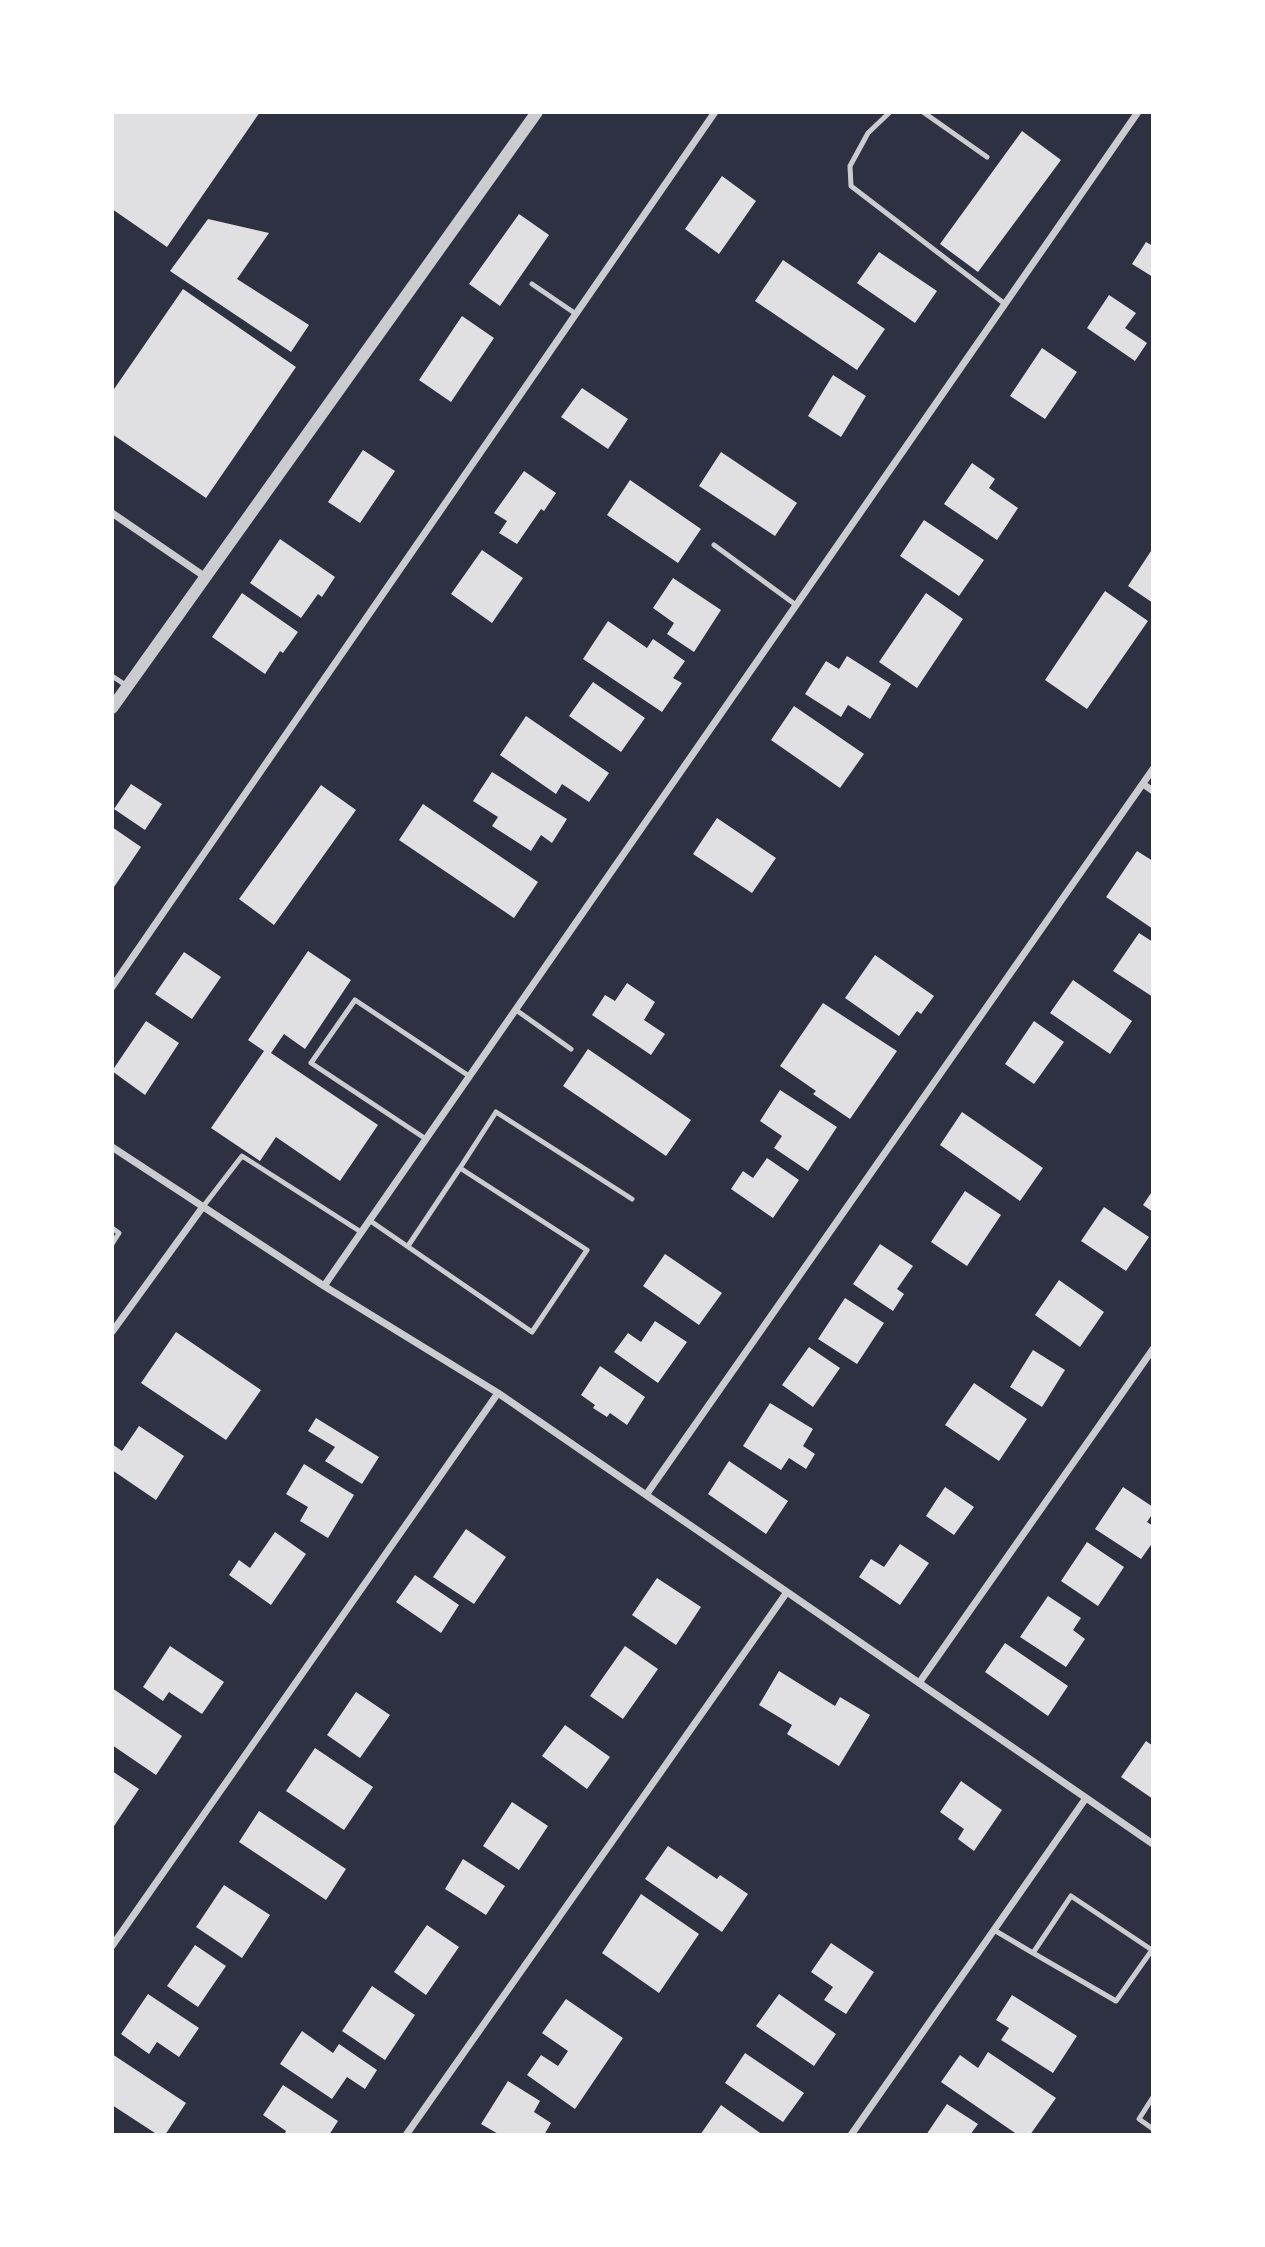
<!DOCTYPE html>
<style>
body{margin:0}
#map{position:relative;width:1265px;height:2247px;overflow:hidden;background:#2d3142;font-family:"Asap Condensed",sans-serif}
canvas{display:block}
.frame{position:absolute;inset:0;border:114px solid #fff;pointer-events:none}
</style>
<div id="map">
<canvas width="1265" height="2247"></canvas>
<div class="frame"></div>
</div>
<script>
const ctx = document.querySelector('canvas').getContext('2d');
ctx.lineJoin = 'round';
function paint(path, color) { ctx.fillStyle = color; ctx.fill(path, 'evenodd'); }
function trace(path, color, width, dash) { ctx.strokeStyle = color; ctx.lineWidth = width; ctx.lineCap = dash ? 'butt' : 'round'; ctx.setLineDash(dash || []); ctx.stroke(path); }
paint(new Path2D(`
 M112,112H260L167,247L112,209Z
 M1022,131L1061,160L978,272L940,244Z
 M722,176L756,201L719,254L685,229Z
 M519,214L549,235L500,306L469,284Z
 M208,219L269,233L237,279L309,325L291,352L170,271Z
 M1146,242L1153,246V277L1132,264Z
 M879,252L937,291L915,323L857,283Z
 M783,260L885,329L857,370L755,301Z
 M183,289L296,367L206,498L112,434V392Z
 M1109,295L1136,313L1125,328L1147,343L1135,361L1087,328Z
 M462,316L494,338L451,402L419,380Z
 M1042,348L1077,372L1045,419L1010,396Z
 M833,375L866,396L841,437L808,416Z
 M582,388L628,419L608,449L561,417Z
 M363,450L395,471L360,523L328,502Z
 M721,452L797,503L775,536L699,486Z
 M972,463L995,479L989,488L1018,508L997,540L944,504Z
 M524,471L556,493L544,511L541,509L517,544L499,533L507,521L494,513Z
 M630,480L701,529L678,563L607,515Z
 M924,520L984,560L959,596L900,556Z
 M280,539L335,577L322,597L318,594L301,618L250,583Z
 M1153,548V603L1128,586Z
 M482,550L523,578L492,623L451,594Z
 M673,578L721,610L694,652L667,634L674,623L653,608Z
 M1105,591L1148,621L1087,709L1045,680Z
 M242,593L298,632L283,653L280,651L265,674L212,637Z
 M926,593L963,619L917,688L879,662Z
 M608,621L647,648L653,639L685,661L673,678L682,683L662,712L583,659Z
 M847,656L891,684L870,719L848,705L841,717L805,694L826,661L839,669Z
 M593,682L645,718L621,752L569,716Z
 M794,706L864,754L840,788L771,740Z
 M526,716L609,773L589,802L562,784L556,794L500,755Z
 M492,772L567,819L552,843L541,835L531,851L492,826L498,817L473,801Z
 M131,784L162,804L145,830L114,809Z
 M321,785L356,810L274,925L239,899Z
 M423,804L538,882L514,918L399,840Z
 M717,818L776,858L752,893L693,854Z
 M112,827L141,847L112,890Z
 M1137,851L1153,861V929L1106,897Z
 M1139,933L1153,942V997L1113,971Z
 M308,951L351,980L305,1049L284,1034L271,1053L378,1125L340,1181L276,1137L260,1161L211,1128L264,1051L248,1040Z
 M184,952L221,977L192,1019L155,994Z
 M875,955L934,996L921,1014L917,1011L899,1036L845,998Z
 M1073,980L1132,1021L1110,1054L1050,1013Z
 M627,983L655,1002L644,1020L665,1034L651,1055L592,1015L605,995L615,1001Z
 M823,1003L897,1051L850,1119L813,1094L816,1091L780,1066Z
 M146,1021L179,1043L145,1095L112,1071Z
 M1034,1021L1064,1042L1034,1084L1005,1064Z
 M588,1049L691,1120L666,1156L563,1086Z
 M780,1090L837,1127L808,1171L774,1148L782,1136L760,1121Z
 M962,1112L1043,1168L1020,1201L940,1145Z
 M767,1158L799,1180L773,1218L731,1189L743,1171L753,1178Z
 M1153,1190V1212L1143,1205Z
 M965,1191L1001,1215L967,1266L931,1242Z
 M1104,1207L1149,1237L1126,1271L1081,1241Z
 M880,1244L913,1266L897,1289L904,1294L893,1311L853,1284Z
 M665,1254L722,1293L699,1325L643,1286Z
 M1059,1280L1104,1312L1080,1347L1035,1315Z
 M845,1298L884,1323L857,1364L818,1339Z
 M655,1321L687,1342L658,1383L614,1352L628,1333L641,1342Z
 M176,1332L261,1390L226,1440L141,1383Z
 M809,1347L840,1368L813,1407L782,1385Z
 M1033,1350L1065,1370L1042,1407L1010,1387Z
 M600,1366L645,1397L627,1425L610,1413L607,1417L593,1408L595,1405L581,1395Z
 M974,1383L1027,1419L999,1461L945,1425Z
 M770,1403L813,1429L803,1446L815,1454L806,1469L789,1458L781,1470L743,1446Z
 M316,1418L379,1457L362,1484L325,1461L335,1447L308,1431Z
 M139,1426L184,1456L156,1500L112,1470V1444L122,1451Z
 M729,1461L788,1501L766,1534L708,1494Z
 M304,1464L354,1495L328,1538L300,1521L308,1507L286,1494Z
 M945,1487L974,1507L954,1535L926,1516Z
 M1123,1487L1153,1507V1513L1147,1522L1153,1526V1542L1141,1559L1095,1529Z
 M466,1529L506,1557L474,1604L433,1577Z
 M275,1532L306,1554L271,1605L229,1575L239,1560L250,1568Z
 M1087,1542L1124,1567L1098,1606L1061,1581Z
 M900,1544L929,1563L900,1605L859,1577L871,1559L884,1567Z
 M415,1575L459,1605L441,1633L396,1602Z
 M657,1578L701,1607L676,1645L632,1615Z
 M1048,1596L1081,1618L1073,1630L1085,1639L1066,1667L1020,1637Z
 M1005,1643L1068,1686L1048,1716L985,1672Z
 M170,1646L224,1682L202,1714L169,1692L163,1701L143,1687Z
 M625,1646L658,1669L623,1719L590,1696Z
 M779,1671L835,1706L840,1697L870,1715L839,1766L787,1734L792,1725L759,1705Z
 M112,1688L182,1736L156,1775L112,1745Z
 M356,1692L390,1715L360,1758L327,1735Z
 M565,1725L610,1757L587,1789L542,1756Z
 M1146,1741L1153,1746V1799L1121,1777Z
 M315,1748L373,1787L344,1830L286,1791Z
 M112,1771L139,1789L112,1829Z
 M961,1781L1002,1810L974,1851L958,1839L964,1829L940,1812Z
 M512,1802L548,1826L519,1870L483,1846Z
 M259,1811L346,1869L326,1900L239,1842Z
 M668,1846L717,1879L720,1875L748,1894L722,1932L645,1879Z
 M463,1859L505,1886L486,1915L445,1889Z
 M224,1885L270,1915L242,1958L196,1927Z
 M641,1894L699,1934L659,1993L602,1953Z
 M427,1925L459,1947L426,1995L394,1972Z
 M831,1943L874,1972L846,2014L824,2000L833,1987L811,1972Z
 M195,1945L226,1966L198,2007L167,1986Z
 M372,1986L415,2015L385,2060L342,2031Z
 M148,1994L199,2028L179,2057L157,2042L149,2054L121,2034Z
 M779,1994L836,2034L814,2066L756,2026Z
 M1012,1995L1077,2036L1053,2073L1001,2040L1009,2028L996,2020Z
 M566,1999L623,2038L575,2109L527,2075L541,2055L558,2066L568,2051L542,2033Z
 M302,2031L333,2053L339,2044L377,2070L365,2089L347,2077L332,2099L280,2064Z
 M988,2052L1056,2098L1030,2135H1018L941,2082L960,2055L978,2068Z
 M745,2053L804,2093L783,2122L725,2083Z
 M112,2054L186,2103L165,2135H158L112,2105Z
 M508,2081L540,2101L534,2112L551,2123L544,2135H500L481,2124Z
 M283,2085L338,2121L329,2135H284L286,2131L263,2115Z
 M947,2104L978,2124L970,2135H926Z
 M721,2105L763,2135H700Z`), '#e0e0e3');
trace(new Path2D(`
 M890,112L868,133L850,166L851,186L1005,304
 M923,112L987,157
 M532,284L576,314
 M714,545L796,605
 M112,676L127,686
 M516,1010L571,1049
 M426,1139L311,1063L355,1000L469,1076
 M202,1208L242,1156L361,1232
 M369,1220L532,1332L587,1250L460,1168L496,1112L632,1199
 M112,1228L119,1233L112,1244
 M408,1246L460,1168
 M994,1930L1033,1953L1071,1896L1152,1950L1116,2001L1033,1953
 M1153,2097L1139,2119L1153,2129`), '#caccd0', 5);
trace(new Path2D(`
 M112,513L204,576
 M1143,784L1153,791
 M112,987L715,112
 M112,1147L324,1286L498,1393L1153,1844
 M324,1286L1138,112
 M112,1332L202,1208
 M646,1495L1153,769
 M919,1683L1153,1349
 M112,1946L498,1393
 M406,2135L787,1592
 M851,2135L1086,1798`), '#caccd0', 7);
trace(new Path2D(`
 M112,708L537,112`), '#caccd0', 12);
</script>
